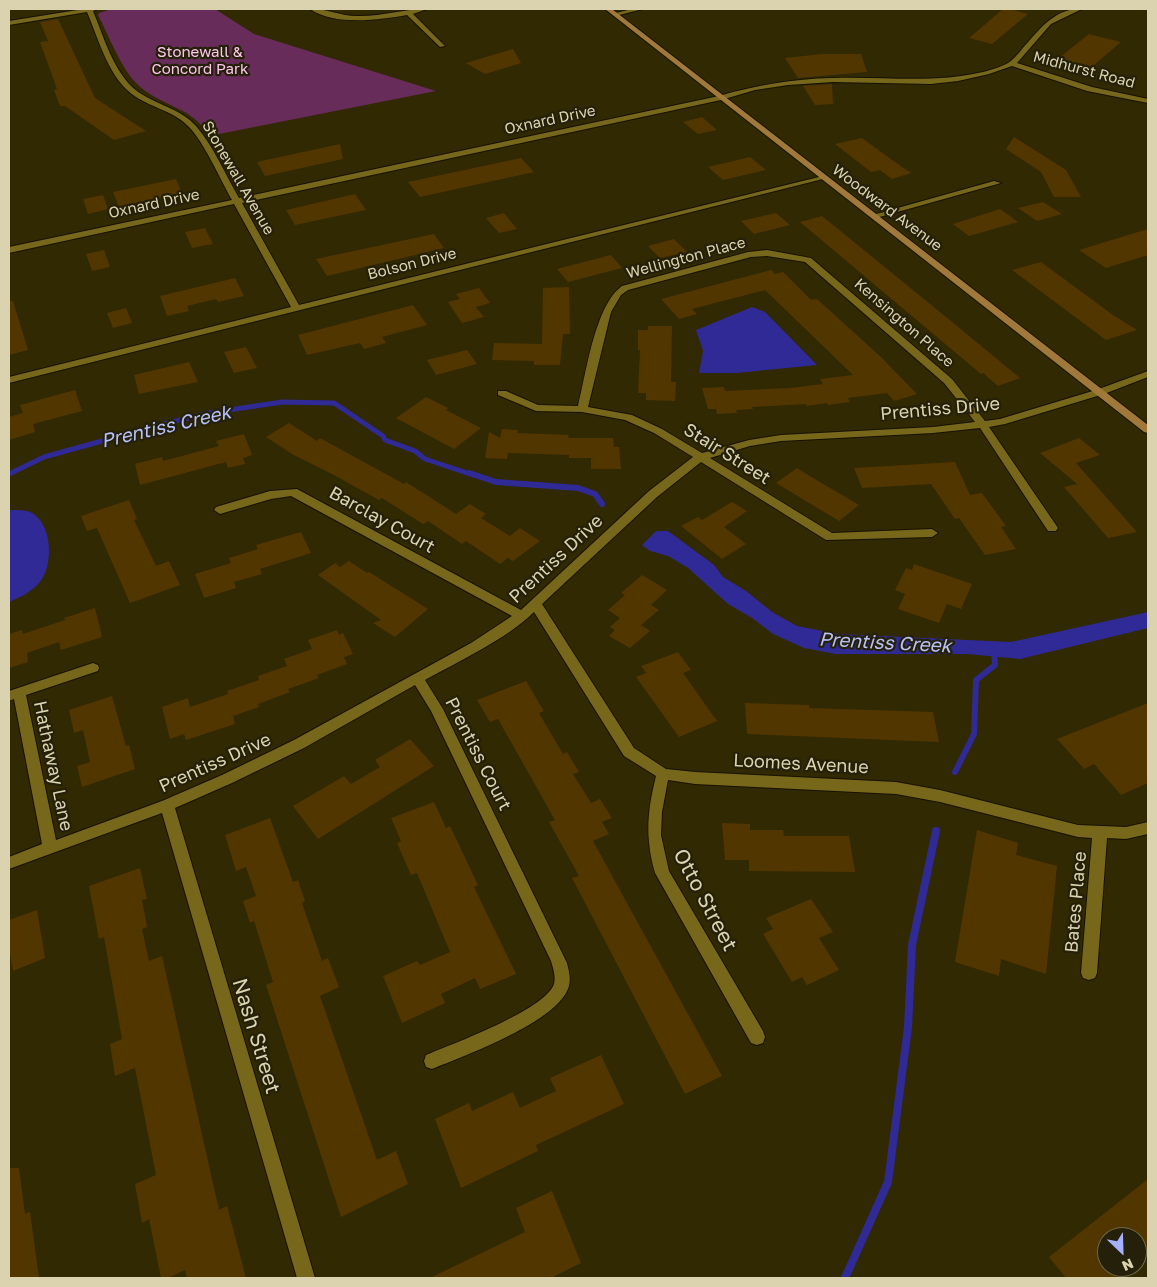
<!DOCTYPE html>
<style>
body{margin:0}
#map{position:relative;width:1157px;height:1287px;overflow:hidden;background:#312901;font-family:"Golos Text",sans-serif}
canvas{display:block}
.frame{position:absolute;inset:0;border:10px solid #dbd3b0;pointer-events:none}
.north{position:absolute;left:1097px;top:1227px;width:50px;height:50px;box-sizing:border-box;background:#252009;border:1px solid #6e684c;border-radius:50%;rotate:156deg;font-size:14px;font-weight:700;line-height:20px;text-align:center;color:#dbd3b0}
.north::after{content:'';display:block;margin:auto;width:18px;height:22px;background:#a5b1fc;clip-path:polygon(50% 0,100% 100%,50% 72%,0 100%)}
</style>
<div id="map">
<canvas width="1157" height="1287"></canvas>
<div class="frame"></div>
<div class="north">N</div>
</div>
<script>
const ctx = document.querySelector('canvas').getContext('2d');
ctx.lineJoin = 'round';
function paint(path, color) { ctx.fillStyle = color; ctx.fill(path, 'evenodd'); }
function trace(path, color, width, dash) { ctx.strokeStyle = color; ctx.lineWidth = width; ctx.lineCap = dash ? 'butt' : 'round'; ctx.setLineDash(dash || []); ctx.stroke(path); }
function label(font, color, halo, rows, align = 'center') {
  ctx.font = font + ' "Golos Text",sans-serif'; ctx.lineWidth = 4.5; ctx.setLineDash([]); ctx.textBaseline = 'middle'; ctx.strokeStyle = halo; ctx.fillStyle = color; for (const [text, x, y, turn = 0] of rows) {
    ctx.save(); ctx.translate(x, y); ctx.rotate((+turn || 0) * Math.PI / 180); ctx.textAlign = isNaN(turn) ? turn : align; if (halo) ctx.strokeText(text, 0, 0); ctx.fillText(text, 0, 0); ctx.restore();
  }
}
paint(new Path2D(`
 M112,9H215L254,34L436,91L209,136C193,106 158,106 136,83C121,68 108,34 98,15L99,13Z`), '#672c59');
paint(new Path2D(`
 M752,307L765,312L817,365L736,373H699L703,351L696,330Z
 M9,510C17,510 28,509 35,515C53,529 53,568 39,583C30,593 20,597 9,602Z
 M656,531H668L714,565L723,577L746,591L772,612L797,626L838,634L1011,642L1148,612V628L1020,659L967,654H836L804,648L773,634L752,618L728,604L688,568L668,556L650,551L642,545Z`), '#302a96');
trace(new Path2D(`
 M9,474L44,457L160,425L209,413L282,402L334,403L383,436L385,440L415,451L425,459L473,475`), '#302a96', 5);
trace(new Path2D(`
 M469,473L496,482L578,488L595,494L602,504
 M955,772L974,734L976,680L995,665L994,650`), '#302a96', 6);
trace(new Path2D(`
 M845,1278L888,1182L908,1027L912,945L936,831`), '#302a96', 8);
paint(new Path2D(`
 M1003,9H1010L1028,14L992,44L969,38Z
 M58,19L95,98L146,131L114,140L65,106H60L54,90L57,89L40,42L48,41L40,22Z
 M1089,34L1121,42L1088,70L1055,61Z
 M513,49L521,63L485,74L466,63Z
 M822,54H861L867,72L798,78L785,58Z
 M832,84L833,104L815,105L803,86Z
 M702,117L717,130L698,134L683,122Z
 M1014,137L1066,170L1081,197H1054L1041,172L1006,149Z
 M862,138L895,162L911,173L892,179L880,170L871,172L835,144Z
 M340,144L343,159L265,176L257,162Z
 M750,157L766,170L723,180L708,167Z
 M521,158L534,172L420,197L408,182Z
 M176,179L182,193L119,207L113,192Z
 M355,194L366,210L295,225L286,210Z
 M103,195L108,209L88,214L83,199Z
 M1043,202L1062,214L1037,221L1018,208Z
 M1000,209L1018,222L969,236L953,224Z
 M504,213L517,229L499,233L486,218Z
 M776,213L790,225L754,234L741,221Z
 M822,216L951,321L1020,378L998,386L983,373L981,374L800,222Z
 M205,228L213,244L192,248L185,232Z
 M1148,229V255L1106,268L1079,250Z
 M434,234L444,248L327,276L316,259Z
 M674,239L687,252L660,258L648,246Z
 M104,250L110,267L92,271L86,254Z
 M611,255L622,268L568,282L557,269Z
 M1041,262L1113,315L1137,330L1106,340L1012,270Z
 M771,270L775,274L783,272L811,300L817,299L881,357L917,394L894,401L887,393L848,398L850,402L828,405L827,403L807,406L806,404L752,407L753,409L736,410L737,413L717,414L716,409H708L702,388L724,387L725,391L790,388L823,384L820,379L853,375L765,290L692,309L697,314L679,319L661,299Z
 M235,278L244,296L218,302L216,299L187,306L189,311L167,316L160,296Z
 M569,287L570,334H563L560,365H534V361L492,360L494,343L542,344L543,288Z
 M479,288L490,303L476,307L484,317L462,323L448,302L460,299L456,294Z
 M9,301H13L28,350L9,355Z
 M413,305L427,325L382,337L386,343L364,349L360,343L307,355L298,335Z
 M126,308L132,323L113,328L107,313Z
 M648,326H672L671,382H676L675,401L646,400V393H638L640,350H638V330H648Z
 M246,347L257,368L234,373L224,352Z
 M467,350L477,364L436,375L427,360Z
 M189,362L198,382L139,394L134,375Z
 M75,390L82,411L33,424L35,432L9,440V417L23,413L20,405Z
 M426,397L448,408L446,410L481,428L454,449L396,418Z
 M289,423L317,441L320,438L404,484L406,482L456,514L470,504L486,514L481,518L510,536L520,528L540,541L513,561L508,558L500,564L466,541L462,544L428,521L423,524L382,498L379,500L332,474L292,454L266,437Z
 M502,429L518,430L517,433L569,435L568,438H613L614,447H619L621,469H591V458H569V455L508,453L507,459L485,458L489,432L500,438Z
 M244,434L252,455L243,458L245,464L228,468L226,462L140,485L135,464L162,457L163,461L219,446L216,441Z
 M1079,438L1100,455L1076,463L1137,532L1108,538L1064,487L1077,484L1040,453Z
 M955,462L970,495L982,493L1006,526L1001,527L1016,549L985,555L959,518L955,519L931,484L862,488L854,468Z
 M797,468L813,478L859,505L839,521L776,483Z
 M129,500L137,519L134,520L156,566L169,561L180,585L130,603L97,528L87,531L81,516Z
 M732,502L747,511L724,527L746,544L722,559L681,526L698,517L702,520Z
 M301,532L311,553L260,569L262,574L234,582L236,588L204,598L195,574L231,563L229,558L258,549L256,545Z
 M349,561L367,573L369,572L428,609L395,637L373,623L381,620L318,575L335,563L340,567Z
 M914,564L972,584L961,609L947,604L939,623L898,609L905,594L895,590L906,568L912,570Z
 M642,575L667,590L651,605L659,610L641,625L650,631L630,648L609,636L615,630L610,627L620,618L608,610L625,595L621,593Z
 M95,608L102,637L61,650L59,642L27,653L28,662L9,668V634L22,630L23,634L65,620L64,618Z
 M337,630L339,635L343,633L353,654L344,657L347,664L317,675L319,678L288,689L290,692L258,704L259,707L233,716L235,724L186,740L184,734L170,739L162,707L188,698L190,707L228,694L227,691L259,680L258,676L287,666L284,659L312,649L308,640Z
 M678,652L691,670L683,673L717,721L679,737L636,677L646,673L641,666Z
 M526,681L544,711L539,713L563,754L567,752L579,772L573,774L591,803L600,799L612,818L602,822L609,834L593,841L722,1076L685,1094L572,878L579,876L549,822L555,820L498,719L490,722L477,700Z
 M112,696L126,746L129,745L135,769L82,787L77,766L90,762L83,730L74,733L69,710Z
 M745,703L809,705V708L933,712L939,742L747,734Z
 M1148,703V783L1121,795L1094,764L1084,769L1057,739Z
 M410,739L434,766L318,839L293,806L344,776L351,784L380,767L375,760Z
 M434,802L446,828L450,826L478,885L474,887L516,974L480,989L475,978L441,994L445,1003L402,1023L383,976L417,961L420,965L450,952L417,873L411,875L397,843L401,841L391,818Z
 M270,818L293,882L298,880L305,901L302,903L322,961L328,958L339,987L320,996L377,1160L396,1151L408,1184L341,1217L266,985L273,982L254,921L250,923L243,901L256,896L246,867L236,871L225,835Z
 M722,823L750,824V830H783L784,836H849L855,872L749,871V860H725Z
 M977,830L1018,843L1016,855L1057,866L1046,974L1001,959L999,976L955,962Z
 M140,868L147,899L142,900L147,927L142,929L149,961L162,956L219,1210L227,1206L246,1278H187L185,1270L168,1278H161L149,1219L142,1223L135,1184L156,1175L135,1068L115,1076L110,1044L122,1039L104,937L99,939L89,886Z
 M811,899L833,932L819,938L839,970L807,985L802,977L792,982L763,934L773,929L766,918Z
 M37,910L45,958L13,971L10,954L9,955V920Z
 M601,1055L624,1104L536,1145L538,1151L461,1188L435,1119L469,1103L472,1111L513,1092L520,1108L556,1091L550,1078Z
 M9,1168H19L25,1214L30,1212L39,1278H9Z
 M1148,1179V1255L1137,1265V1237H1107V1267H1134L1121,1278H1066L1049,1257Z
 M552,1191L581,1263L551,1278H430L525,1232L516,1208Z`), '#523600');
const street = new Path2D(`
 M84,9H97L93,11C105,39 115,79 143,95C161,106 182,110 196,126C213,145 226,176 239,198L719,96C757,85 793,79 832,78C883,76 933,84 983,72C991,70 1001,67 1008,63C1013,60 1018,54 1022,49C1038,31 1055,7 1082,9L1051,24L1017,63L1092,87L1148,99V103L1087,91L1012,66L989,74L958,81L931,84L833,82L788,85L755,90L721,100L242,203L299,305L823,176L827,178L9,383V377L291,307L234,204L9,253V247L232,200C221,181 204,142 189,127C175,112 153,108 136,97C109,80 99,40 87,12L9,25V21Z
 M310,9C325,8 341,16 356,16C380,17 403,9 427,9L413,14L445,46L440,47L407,15C379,20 334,26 310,9Z
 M632,9H643L615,16L612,14Z
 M994,181L1001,183L876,218L869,216Z
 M767,250L811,258L952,379L985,421L1000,419L1096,390L1148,371V377L1104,394L1005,424L989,427L1056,525L1058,528L1056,531H1048L980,428L933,433L781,441L750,446L710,458L832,533L932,529L938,533L932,537L826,540L701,462L657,497L542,604L634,748L666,769L695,772L896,782L940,790L1078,825L1126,827L1148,822V834L1126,839L1107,838L1097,973L1095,978L1089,980L1083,978L1081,973L1092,838L1078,837L940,802L896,794L695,784L668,780L662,812L661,835L669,871L763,1031L765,1037L763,1043L757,1045L751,1043L655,873C645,837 647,812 656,776L624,756L534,612C505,640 461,660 425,680L443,709L567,963C569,971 571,979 569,986C560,1021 464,1056 432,1069L426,1067L424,1061L426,1055C452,1044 545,1010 554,984C556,977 553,968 551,961L431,711L415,685L304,748L232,783L175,808L315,1278H297L162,813L9,869V857L42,844L14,699L9,701V691L93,663L98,665L99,668L98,671L26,695L56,840L162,801L222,775L294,740L471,643L512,616L291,496L271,499L220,514L214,510L216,507L270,491L297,489L521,610L649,491L693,457L654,433L625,420L582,412L536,411L498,395V391H506L538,405L578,406C586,374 595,305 622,286L748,252ZM767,256L805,262L944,383L975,422L933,427L781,435L749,440L702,453L662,429L632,415L588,407L611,312L621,295L628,290L751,257Z`);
const secondary = new Path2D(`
 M605,9H612L1148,425V433L1144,432Z`);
trace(street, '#171200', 2);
trace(secondary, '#171200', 2);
paint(street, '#77671b');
paint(secondary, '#9f783a');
label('15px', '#fdc6ed', '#252009', [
 ["Stonewall &",200,52],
 ["Concord Park",200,69]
]);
label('15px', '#dbd3b0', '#252009', [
 ["Midhurst Road",1084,70,15],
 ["Oxnard Drive",550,120,-12],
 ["Stonewall Avenue",238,178,60],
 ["Oxnard Drive",154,204,-12],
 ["Woodward Avenue",887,208,37],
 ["Wellington Place",686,258,-15],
 ["Bolson Drive",412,264,-14],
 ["Kensington Place",904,323,41]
]);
label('18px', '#dbd3b0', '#252009', [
 ["Prentiss Drive",940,409,-5],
 ["Stair Street",727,454,32],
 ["Barclay Court",382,520,29],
 ["Prentiss Drive",556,559,-43],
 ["Prentiss Court",478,754,63],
 ["Prentiss Drive",215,763,-24],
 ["Loomes Avenue",801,764,3],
 ["Hathaway Lane",53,766,78],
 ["Bates Place",1076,902,-85]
]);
label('italic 19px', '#b7c1f9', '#252009', [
 ["Prentiss Creek",166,427,-13],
 ["Prentiss Creek",885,643,3]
]);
label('21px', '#dbd3b0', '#252009', [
 ["Otto Street",705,900,62],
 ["Nash Street",256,1036,73]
]);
</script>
